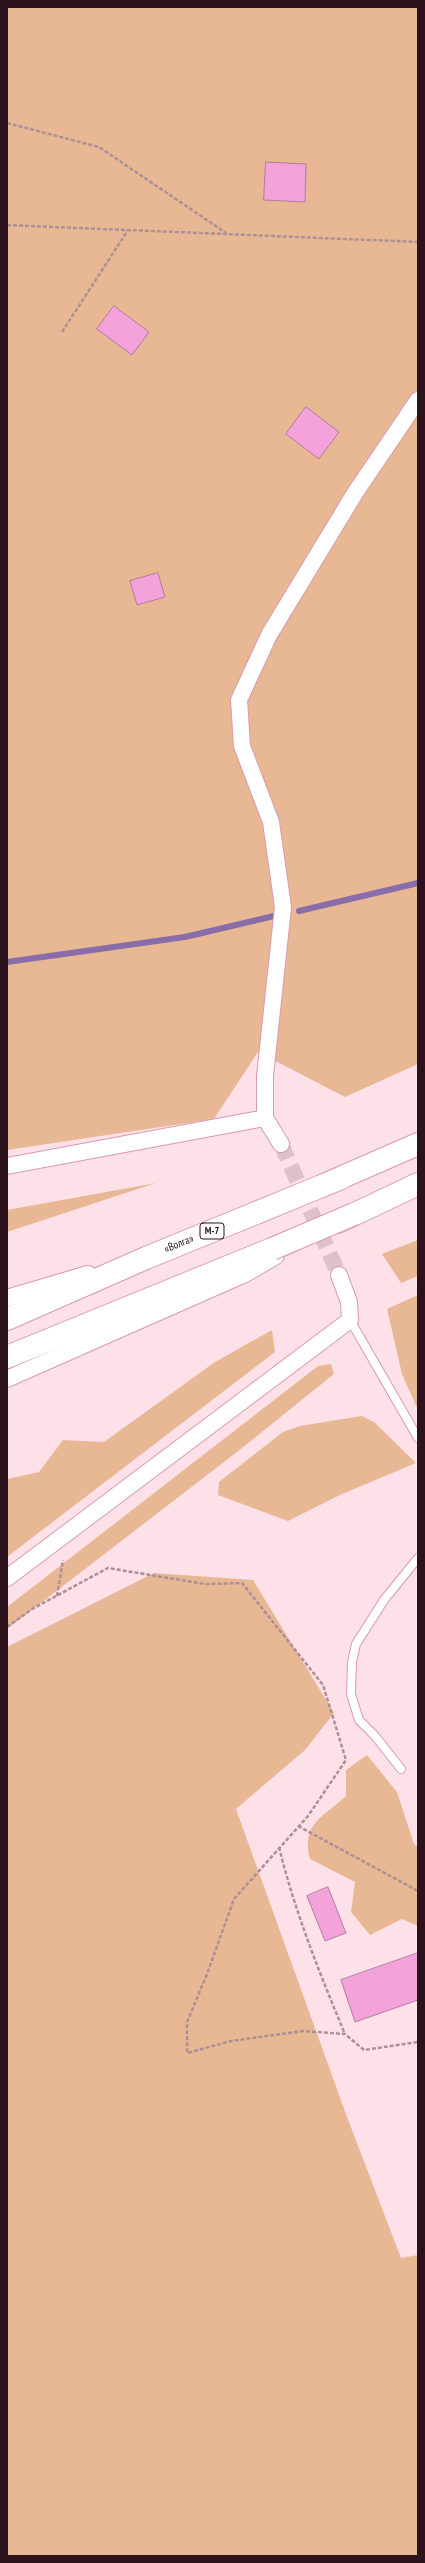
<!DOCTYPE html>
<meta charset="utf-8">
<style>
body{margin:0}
#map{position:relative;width:425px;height:2563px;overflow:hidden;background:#fde0e8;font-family:"PT Sans Narrow",sans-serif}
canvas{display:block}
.frame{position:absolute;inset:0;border:8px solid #2c131b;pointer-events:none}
</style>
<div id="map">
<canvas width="425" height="2563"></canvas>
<div class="frame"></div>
</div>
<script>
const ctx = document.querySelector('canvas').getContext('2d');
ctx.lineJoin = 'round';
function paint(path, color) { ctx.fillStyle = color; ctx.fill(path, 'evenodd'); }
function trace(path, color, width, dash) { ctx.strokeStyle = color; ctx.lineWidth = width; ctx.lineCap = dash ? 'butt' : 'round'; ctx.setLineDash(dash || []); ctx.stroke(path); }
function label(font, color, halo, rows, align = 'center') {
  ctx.font = font + ' "PT Sans Narrow",sans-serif'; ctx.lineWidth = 3; ctx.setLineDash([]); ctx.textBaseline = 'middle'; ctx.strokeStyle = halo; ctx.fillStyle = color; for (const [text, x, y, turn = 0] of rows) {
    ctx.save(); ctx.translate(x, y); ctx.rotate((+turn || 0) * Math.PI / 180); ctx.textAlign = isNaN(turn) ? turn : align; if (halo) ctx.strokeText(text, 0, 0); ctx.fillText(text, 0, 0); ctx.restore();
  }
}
paint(new Path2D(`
 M7,7H418V1064L345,1097L258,1052L214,1119L7,1150Z
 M156,1183L7,1232V1210Z
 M418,1240V1276L401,1283L382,1254Z
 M418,1295V1410L402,1374L387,1309Z
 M272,1330L275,1352L7,1557V1479L39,1472L63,1440L104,1442L215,1362Z
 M331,1364L334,1374L237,1452L7,1629V1607L318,1366Z
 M362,1416L374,1422L416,1463L342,1494L288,1521L218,1495L219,1482L283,1432L300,1426Z
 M154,1573L253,1580L334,1713L305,1750L236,1809L347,2117L401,2258L418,2255V2556H7V1647Z
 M367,1755L397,1792L414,1844L418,1847V1926L402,1919L370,1935L351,1912L355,1882L310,1859C301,1824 322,1818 346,1796V1770Z`), '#e7b893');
trace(new Path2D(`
 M299,911L418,883
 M7,962L185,937L274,916`), '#886da8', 6);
const building = new Path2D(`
 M266,162L306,164L305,202L264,200Z
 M114,306L149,332L132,355L97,329Z
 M306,407L339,432L319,459L286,434Z
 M158,573L165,597L137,605L130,581Z
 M328,1887L346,1933L325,1941L307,1896Z
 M418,1953V2000L355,2022L341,1980Z`);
paint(building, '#f4a2da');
trace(building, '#b37ca1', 1);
trace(new Path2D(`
 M281,1144L339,1275`), '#dec1c9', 16, [16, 8]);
const lane = new Path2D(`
 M350,1320L418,1438
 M401,1769L375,1736L359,1720L351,1694L352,1662L356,1644L384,1600L418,1558`);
const street = new Path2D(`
 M265,1118V1076L283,907L271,822L242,746L239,700L269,635L355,493L418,400
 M7,1166L265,1118L281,1144
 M7,1298L88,1274
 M7,1379L245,1274L276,1256
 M7,1578L350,1320L349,1302L339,1275`);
const highway = new Path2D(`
 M324,1185L418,1144
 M338,1222L418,1184
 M7,1319L146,1258L273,1206
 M7,1357L289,1242`);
trace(lane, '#dc99ad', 10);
trace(street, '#dc99ad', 18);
trace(highway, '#dc99ad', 24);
trace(new Path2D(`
 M7,123L99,147L226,233
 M7,225L418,242
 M62,332L128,230
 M57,1596L63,1560
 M7,1627L32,1609L108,1568L205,1584L242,1583L323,1685L346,1760L308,1816L234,1899L207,1974L187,2022V2053L231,2041L303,2031L345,2034L364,2050L418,2042
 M298,1826L418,1891
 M279,1847C295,1912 319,1972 345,2034`), '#ac9098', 2.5, [4, 2]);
trace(lane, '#fff', 8);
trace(street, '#fff', 16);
trace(highway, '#fff', 22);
const highwayBridge = new Path2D(`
 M256,1213L341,1178
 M272,1249L354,1214`);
trace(highwayBridge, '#dc99ad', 24, []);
trace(highwayBridge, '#fff', 22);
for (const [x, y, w] of [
 [212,1231,24]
]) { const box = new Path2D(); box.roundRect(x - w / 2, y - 8, w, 16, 3); ctx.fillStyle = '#fff'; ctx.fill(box); trace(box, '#2c131b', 1); }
label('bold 10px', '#2c131b', null, [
 ["М-7",212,1231]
]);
label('11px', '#2c131b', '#fff', [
 ["«Волга»",179,1244,-22]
]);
</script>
